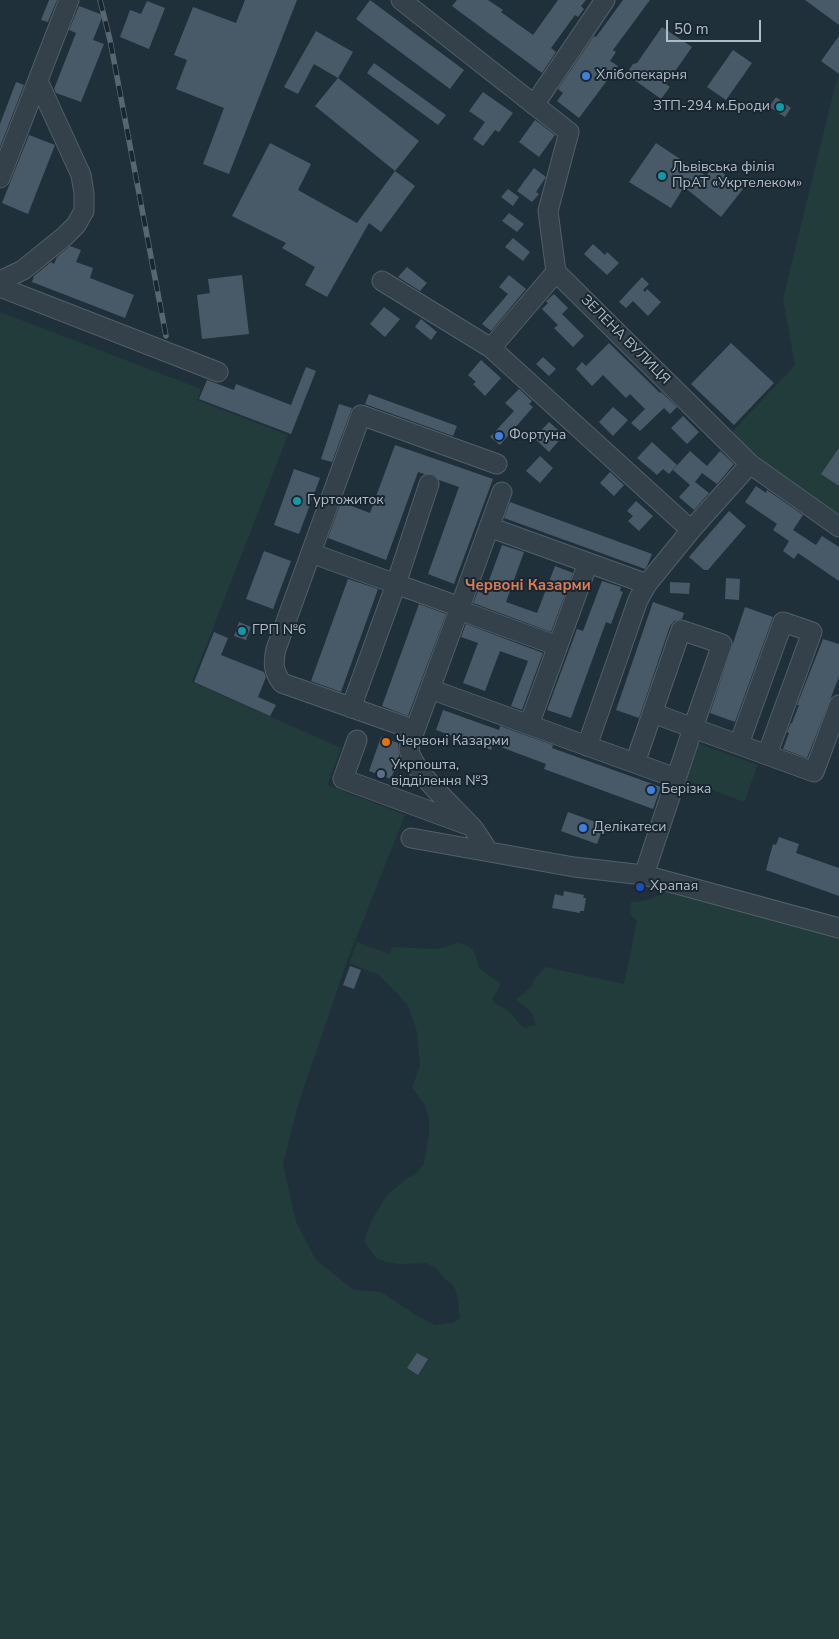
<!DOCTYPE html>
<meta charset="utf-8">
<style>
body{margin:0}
#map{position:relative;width:839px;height:1639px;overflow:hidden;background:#20303b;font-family:"Nunito Sans",sans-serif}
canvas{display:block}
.scale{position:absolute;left:666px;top:20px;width:95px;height:22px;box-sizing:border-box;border:2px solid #afbcc7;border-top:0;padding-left:6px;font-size:15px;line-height:18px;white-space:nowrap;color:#afbcc7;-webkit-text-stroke:4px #1a262f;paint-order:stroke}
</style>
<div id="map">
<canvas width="839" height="1639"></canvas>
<div class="scale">50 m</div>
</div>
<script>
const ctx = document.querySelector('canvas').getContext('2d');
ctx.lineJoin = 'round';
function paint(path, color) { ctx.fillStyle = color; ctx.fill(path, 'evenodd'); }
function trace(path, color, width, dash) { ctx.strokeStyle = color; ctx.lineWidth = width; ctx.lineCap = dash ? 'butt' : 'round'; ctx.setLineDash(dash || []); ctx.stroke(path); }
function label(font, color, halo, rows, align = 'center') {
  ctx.font = font + ' "Nunito Sans",sans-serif'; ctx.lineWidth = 4; ctx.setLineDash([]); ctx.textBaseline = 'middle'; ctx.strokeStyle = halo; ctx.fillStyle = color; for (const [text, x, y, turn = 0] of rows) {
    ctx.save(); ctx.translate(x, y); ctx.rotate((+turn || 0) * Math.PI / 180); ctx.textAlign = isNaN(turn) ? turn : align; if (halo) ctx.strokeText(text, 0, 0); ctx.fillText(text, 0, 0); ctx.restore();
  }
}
paint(new Path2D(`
 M839,77V515L754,456L732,432L795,365L783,299L836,82Z
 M0,312L201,389L197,400L288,435L192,682L341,748L327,785L405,815L347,961L298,1105L283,1164L296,1222L316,1260L354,1290L380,1292L389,1297L417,1316L435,1325L452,1323L460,1318L457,1294L453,1285L446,1280L436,1268L426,1263L400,1264L386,1262L376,1258L364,1241L372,1220L387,1195L407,1178L415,1175L424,1164L429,1134V1119L424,1103L412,1088L420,1066L417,1032L407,1004L379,975L349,963L357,942L389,954L392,947L438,949L457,943L463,944L473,949L480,969L500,983V986L492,999C495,1006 499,1005 504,1008C513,1013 516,1023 525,1028L535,1025C536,1014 527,1007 518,1002L517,999L531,987L536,977L545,967L624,984L637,921L630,914L631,902C644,902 655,898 666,891L839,938V1639H0Z
 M699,744L758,765L744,802L686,780Z`), '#223c3b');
paint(new Path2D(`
 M49,0H57L48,22L41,20Z
 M245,0H297L229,174L203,164L224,108L176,89L187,60L174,55L193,7L236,23Z
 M370,0L464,70L450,89L356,19Z
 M457,0H488L503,10L501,12L533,35L558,0H586L581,6L584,9L578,17L575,15L551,48L556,52L542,73L452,6Z
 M623,0H650L613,50L616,52L610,61L618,66L579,118L557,101L563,93L558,89L594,36L596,37Z
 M805,0H839V25Z
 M147,1L165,8L149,49L120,37L130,10L141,14Z
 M79,6L103,15L93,40L104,44L81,102L56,93L54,89L76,33L69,30Z
 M662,27L692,47L666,84L670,87L661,99L626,74L633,64L637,63Z
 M316,31L353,52L338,78L314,64L298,94L284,87Z
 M839,36V74L821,61Z
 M733,50L752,63L726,100L707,87Z
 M374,63L446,115L438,125L367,73Z
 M338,78L419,141L395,171L315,106Z
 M16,82L24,85L0,147V124Z
 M483,92L513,113L499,132L495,130L483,146L473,139L485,122L469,111Z
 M776,97L791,108L785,117L769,107Z
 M535,120L555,135L539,157L519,142Z
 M29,135L55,145L28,214L2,203Z
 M270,143L311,164L298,190L357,223L395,171L415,186L381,232L369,223L327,297L305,285L315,267L282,248L286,243L232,216Z
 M656,143L706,176L714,166L743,189L721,217L684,187L671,208L629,182Z
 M534,168L546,177L536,192L539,194L532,202L517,191Z
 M508,189L519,197L513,206L501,197Z
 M509,213L524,224L517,232L502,221Z
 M513,238L530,252L523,261L505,247Z
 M593,244L605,255L607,252L619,263L607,275L584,254Z
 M70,246L81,250L76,262L93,268L90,278L134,295L125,318L32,282L34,276L51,262L54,264L57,257Z
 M407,267L427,283L420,291L398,277Z
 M242,275L249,334L202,339L197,295L210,293L208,279Z
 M509,275L526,289L491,331L482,324L508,294L499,287Z
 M642,277L649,284L643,290L645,292L647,289L661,302L648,316L633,301L626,308L619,302Z
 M554,294L568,308L562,314L584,336L573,347L554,328L558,325L542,309L548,303L546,301Z
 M384,307L400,319L385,337L370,324Z
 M421,319L437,332L431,340L415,327Z
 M609,343L660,393L661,392L677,407L670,414L664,408L640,431L631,423L645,409L630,394L626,398L603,375L592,386L576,369L582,362L586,366Z
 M731,343L774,383L734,425L691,384Z
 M543,357L556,369L549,376L536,364Z
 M481,360L501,378L485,396L473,384L476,382L468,375Z
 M306,367L316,371L291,434L199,399L207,380L234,390L236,384L291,405Z
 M519,389L532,401L529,404L533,407L500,445L490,437L514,411L505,403Z
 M369,394L457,426L453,436L365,404Z
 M339,404L352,408L332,462L321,459Z
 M613,407L628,420L613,436L599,422Z
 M683,416L699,432L687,444L671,428Z
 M549,422L564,435L549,452L534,438Z
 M652,442L677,465L669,474L663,469L657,475L637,458Z
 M395,445L493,479L454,584L428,574L459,487L439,480L433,474H424L418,472L386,560L328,538L341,502L370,513Z
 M839,448V486L821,474Z
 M690,451L707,466L720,451L734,464L717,484L702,473L695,482L709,493L694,510L679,497L690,485L673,470Z
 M540,456L553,468L540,483L526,471Z
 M294,469L320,478L299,534L274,525Z
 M610,472L624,485L614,496L600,483Z
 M756,486L766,493L767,490L803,515L793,530L816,545L822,536L839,547V581L798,553L794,559L783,551L789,541L773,530L777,524L745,502Z
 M636,501L653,516L639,531L628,521L633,516L627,511Z
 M510,502L652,554L647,566L645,569L504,518Z
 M729,511L746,526L708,570H704L689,557Z
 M502,545L524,552L506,602L537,613L555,566L573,573L551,632L473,603L478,591L484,594Z
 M264,551L291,561L273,609L246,599Z
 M726,578L740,579L739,600L725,599Z
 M348,579L378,589L341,692L311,681Z
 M602,581L621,587L620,591L623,592L611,624L606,622L571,718L547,710L577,629L583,631Z
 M670,582L690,583L689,594L670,593Z
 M653,602L684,613L682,619L674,621L670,626L639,718L616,710Z
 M419,604L446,614L408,716L382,706Z
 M745,607L773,617L735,722L710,713Z
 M239,622L251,627L246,640L234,636Z
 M466,624L543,653L522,710L511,706L528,661L500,651L485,691L463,683L478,643L461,637Z
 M214,632L228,638L221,655L264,672L266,677L258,697L276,705L270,716L194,682Z
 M823,639L839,644V677L807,758L783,749L789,733L787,732L791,723H792L799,705H797Z
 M443,710L499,730L500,726L553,745L552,748L661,787L653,809L544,769L546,764L493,744L491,750L436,730Z
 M381,737L398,743L399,756L391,779L369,771Z
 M568,812L604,825L597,844L561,831Z
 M779,837L799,844L796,853L839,868V896L766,870L773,844L776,845Z
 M564,891L584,895L583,898H586L584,911H580V913L552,908L555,894L563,896Z
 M350,966L361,970L354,989L343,985Z
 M417,1353L428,1359L418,1375L407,1368Z`), '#485a67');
const minor = new Path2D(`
 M401,0L569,132L548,211L556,272L750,464L839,527
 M534,105L605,0
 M0,178L69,0
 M0,281L23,270L65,236L76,225L84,211V193L81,175L38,81
 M382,281L491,348L691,530
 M0,287L218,372
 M491,348L556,272
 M489,527L647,584
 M311,553L396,584L351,708
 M460,607L502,492
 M459,610L558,646
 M430,689L676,778
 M529,725L588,563
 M415,730L460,607L396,584L429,484
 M357,740L343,779L465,824
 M739,744L783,622L812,632L767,755
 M587,746L638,600L647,584L691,530L750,464
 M635,763L681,630L722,644L693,728L653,713
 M411,838L574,867L644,875L839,928
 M488,851C482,842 477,832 470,825C455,808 412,771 409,749C409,744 413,736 415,730L282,683C273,671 273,663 276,649L361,415L497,464
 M644,875L693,728L814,772L839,705`);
trace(minor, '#525f69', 21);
trace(minor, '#34414b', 19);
const rail = new Path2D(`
 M100,0L110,40L166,336`);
trace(rail, '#566672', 5.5);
trace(rail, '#1a262f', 4, [11]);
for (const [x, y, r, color] of [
 [586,76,5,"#3f7fe0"],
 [780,107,5,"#0f9aa8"],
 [662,176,5,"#0f9aa8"],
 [499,436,5,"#3f7fe0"],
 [297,501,5,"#0f9aa8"],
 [242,631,5,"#0f9aa8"],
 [386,742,5,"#e8710a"],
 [381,774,5,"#5c6f8a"],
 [651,790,5,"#3f7fe0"],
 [583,828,5,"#3f7fe0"],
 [640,887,5,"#1a4fb4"]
]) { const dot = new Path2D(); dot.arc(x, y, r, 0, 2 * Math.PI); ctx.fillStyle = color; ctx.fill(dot); trace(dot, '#1a262f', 2); }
label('14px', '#afbcc7', '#1a262f', [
 ["Хлібопекарня",596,76],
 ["ЗТП-294 м.Броди",770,107,"right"],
 ["Львівська філія",672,168],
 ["ПрАТ «Укртелеком»",672,184],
 ["Фортуна",509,436],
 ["Гуртожиток",307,501],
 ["ГРП №6",252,631],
 ["Червоні Казарми",396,742],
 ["Укрпошта,",391,766],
 ["відділення №3",391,782],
 ["Берізка",661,790],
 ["Делікатеси",593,828],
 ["Храпая",650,887]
], 'left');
label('14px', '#afbcc7', '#1a262f', [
 ["ЗЕЛЕНА ВУЛИЦЯ",625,340,45]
]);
label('bold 15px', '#d97c58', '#1a262f', [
 ["Червоні Казарми",528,586]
]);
</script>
